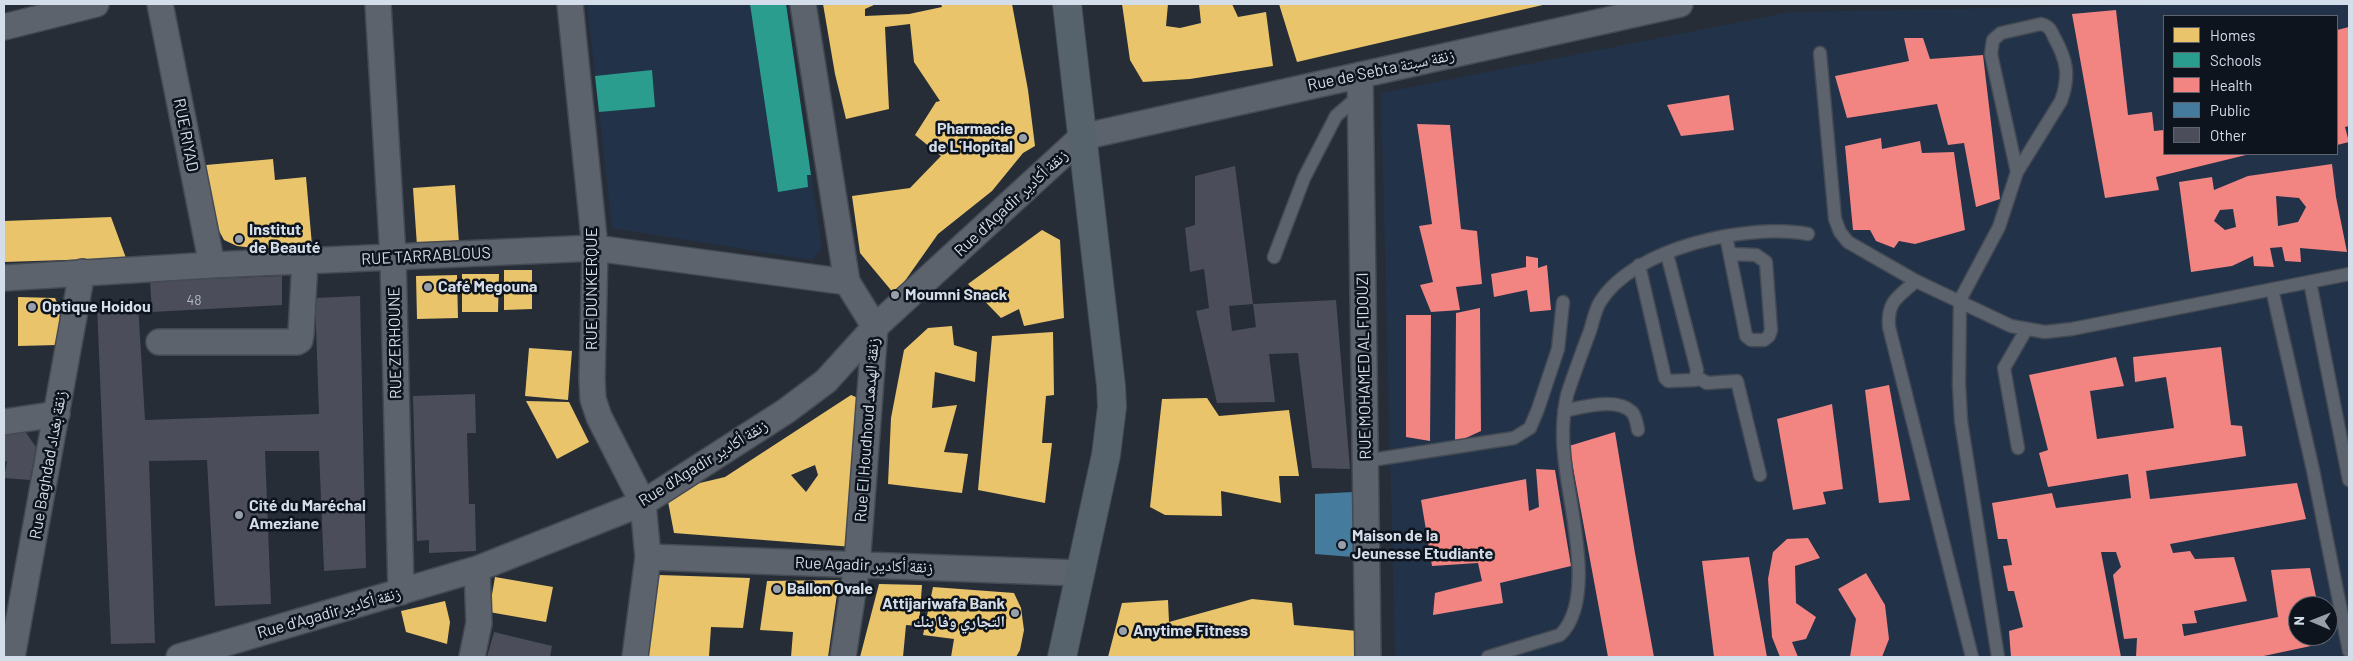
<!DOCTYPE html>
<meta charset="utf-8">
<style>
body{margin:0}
#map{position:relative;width:2353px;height:661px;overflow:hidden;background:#262d37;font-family:Barlow,sans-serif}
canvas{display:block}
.frame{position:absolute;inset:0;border:5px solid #d4ddea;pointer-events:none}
.legend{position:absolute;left:2163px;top:15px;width:175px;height:140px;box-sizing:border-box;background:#0e141d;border:1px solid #5d646f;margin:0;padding:6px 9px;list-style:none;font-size:15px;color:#d4ddea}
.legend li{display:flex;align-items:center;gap:10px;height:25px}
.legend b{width:25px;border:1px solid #5d646f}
.north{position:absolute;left:2288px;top:596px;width:50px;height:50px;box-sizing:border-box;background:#0e141d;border:1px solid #5d646f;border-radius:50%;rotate:271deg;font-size:14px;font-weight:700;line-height:20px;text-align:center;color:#d4ddea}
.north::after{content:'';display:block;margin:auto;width:18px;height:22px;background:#979fab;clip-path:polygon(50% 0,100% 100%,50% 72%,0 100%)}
</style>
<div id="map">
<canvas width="2353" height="661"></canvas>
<div class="frame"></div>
<ul class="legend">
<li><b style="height:14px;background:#e9c46a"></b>Homes</li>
<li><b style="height:14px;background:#2a9d8f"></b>Schools</li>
<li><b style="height:14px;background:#f28482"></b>Health</li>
<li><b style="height:14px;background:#457b9d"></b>Public</li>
<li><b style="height:14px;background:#4b4d5a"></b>Other</li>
</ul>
<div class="north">N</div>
</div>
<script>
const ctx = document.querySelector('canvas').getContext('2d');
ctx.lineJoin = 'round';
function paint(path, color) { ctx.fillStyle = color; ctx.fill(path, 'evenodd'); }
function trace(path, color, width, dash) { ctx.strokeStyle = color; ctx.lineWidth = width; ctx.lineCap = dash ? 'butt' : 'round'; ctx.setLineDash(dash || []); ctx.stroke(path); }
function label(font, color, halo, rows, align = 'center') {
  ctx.font = font + ' Barlow,"Noto Naskh Arabic",sans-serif'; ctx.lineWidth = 5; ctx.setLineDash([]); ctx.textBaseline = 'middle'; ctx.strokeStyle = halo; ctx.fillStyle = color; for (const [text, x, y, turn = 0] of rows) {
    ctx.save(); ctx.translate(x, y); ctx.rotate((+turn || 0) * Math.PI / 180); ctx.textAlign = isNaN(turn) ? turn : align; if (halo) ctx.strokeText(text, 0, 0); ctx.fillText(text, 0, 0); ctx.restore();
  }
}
paint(new Path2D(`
 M587,4H786L822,248L812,260L612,228Z
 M2188,4H2349V657H1395L1381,93L1790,12ZM2164,16H2337V154H2164ZM2298,606H2328V636H2298Z`), '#223248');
paint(new Path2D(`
 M823,4H876L865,9V16L909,14L942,7L941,4H1012L1028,90L1035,146L1023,153L992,191L938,234L895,295L860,253L852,196L910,188L941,156L915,135L936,102L940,101L914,62L910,24L885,27L889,109L846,119L835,74Z
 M1122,4H1168L1166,26L1180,28L1201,23L1199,4H1232L1238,17L1266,12L1273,66L1190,79L1143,82L1130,60Z
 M1279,4H1547L1297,62Z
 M273,159L275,180L306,177L312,245L262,249L237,246L224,240L211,216L206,165Z
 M455,185L459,243L417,246L413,188Z
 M111,217L126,258L4,262V221Z
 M1042,230L1060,240L1064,318L1024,326L1019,309L1001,318L968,284Z
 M504,270H532V309L504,310Z
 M462,274H499L498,312H462Z
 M457,275L458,318L417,319L416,276Z
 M18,297L55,298L60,309L58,345L18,346Z
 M952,326L954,345L977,352L975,382L935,372L932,408L957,405L944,452L968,454L962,493L888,484L891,418L904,350L928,328Z
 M1053,332L1054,395L1046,396L1042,443H1052L1045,503L978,490L992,336Z
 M529,348L572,351L568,400L525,396Z
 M851,395L863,400L853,547L674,533L666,491L725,477ZM815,465L818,475L806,492L791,475Z
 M1207,398L1219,416L1289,410L1299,476H1279L1281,503L1221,491L1222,516L1165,515L1150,507L1162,399Z
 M526,401L569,402L589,442L557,459Z
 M659,575L750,578L743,628L711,627L709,657H648Z
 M495,577L553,587L546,622L489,612Z
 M839,580L828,657H791L793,632L760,630L767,581Z
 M879,584L922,585L919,626L906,625L903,657H860Z
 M933,587L1014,593L1021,608L1024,630L1020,650L1016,657H951L954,639L923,635Z
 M1252,599L1292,603L1294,625L1357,631L1356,657H1108L1122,603L1168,600L1169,622Z
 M445,601L450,622L447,644L406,632L401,611Z`), '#e9c46a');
paint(new Path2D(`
 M750,4H786L811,175H807L808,187L778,192Z
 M652,70L655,107L599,112L595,76Z`), '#2a9d8f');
paint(new Path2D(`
 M2116,10L2128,115L2152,112L2154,131L2164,130V154L2246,155L2156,177L2159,190L2105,198L2072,14Z
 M2349,27V126L2345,127L2349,142L2337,145V30Z
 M1904,38H1923L1930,59L1983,55L2000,199L1976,207L1964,143L1948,145L1937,104L1847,118L1835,76L1909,61Z
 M1729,95L1734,130L1681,136L1667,105Z
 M1417,124L1450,125L1461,229L1477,231L1482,284L1456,287L1460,310L1431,312L1420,285L1433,282L1419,226L1432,224Z
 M1881,138L1882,149L1920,141L1922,153L1954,152L1965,230L1915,244L1899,241L1894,248L1876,241L1870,230H1853L1845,146Z
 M2332,164L2336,197L2347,252L2300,248L2301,262L2285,261L2282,247L2270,248L2274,267L2254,266L2253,256L2232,266L2191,272L2179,182L2212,177L2214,190L2248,176ZM2276,196L2299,198L2306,207L2298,222L2278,226ZM2233,209L2236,227L2225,230L2214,221L2220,210Z
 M1526,256L1538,258V268L1547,265L1551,310L1530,312L1527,290L1494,297L1491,274L1526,267Z
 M1480,308L1481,431L1455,443L1456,313Z
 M1406,315H1431L1430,441L1406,437Z
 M2221,347L2231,425L2242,426L2246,456L2146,471L2150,499L2297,483L2306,519L2170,544L2173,553L2190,551L2195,559L2234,557L2247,601L2194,611L2197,623L2182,624L2184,636L2278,617L2271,570L2310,568L2318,606H2298V636H2323L2325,643L2259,657H2136L2137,638L2124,639L2113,575L2121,567L2116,552H2101L2121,657H2011L2009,631L2023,627L2014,591H2008L2003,566L2012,565L2007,539H1998L1992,503L2052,493L2056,508L2131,498L2128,474L2048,487L2039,453L2048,450L2029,375L2116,357L2124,386L2090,391L2097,439L2174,428L2166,377L2135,382L2133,357Z
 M1889,385L1910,500L1879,503L1865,390Z
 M1832,404L1843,489L1823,492L1826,504L1793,510L1777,419Z
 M1615,432L1635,553L1654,657H1608L1569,446Z
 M1536,469L1555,470L1571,566L1500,583L1503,603L1433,615L1435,593L1482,581L1478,563L1432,566L1421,500L1526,479L1529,511L1539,507Z
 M1808,538L1820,558L1795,566L1796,603L1816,617L1806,639L1792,642L1798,657H1780L1772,637L1768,579L1773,552L1787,539Z
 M1749,557L1767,657H1714L1702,561Z
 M1866,573L1885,605L1889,639L1882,657H1850L1856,619L1838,589Z`), '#f28482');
paint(new Path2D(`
 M1353,492V557L1315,554V494Z`), '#457b9d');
paint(new Path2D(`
 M1235,166L1253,304L1229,306L1232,331L1256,327L1253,304L1336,300L1350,469L1312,468L1298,353L1269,354L1275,402L1217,403L1196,311L1209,308L1204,269L1190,272L1185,228L1195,225V176Z
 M282,276V305L152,312L150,281Z
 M360,296L366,568L324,571L319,451H265L271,604L215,606L207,460L149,461L155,643L111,644L97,305L138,303L145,420L319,414L315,298Z
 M475,394L476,433H467L469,504H475L476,551L429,553V540L417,541L413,396Z
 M24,430L36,447L30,480L4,478L7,461L4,462V435Z
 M494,632L552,646L550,657H487Z`), '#4b4d5a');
const service = new Path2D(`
 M1820,53L1835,219L1840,232L1848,242L1916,281L2011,326L2045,332L2072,329L2349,274
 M1726,236L1746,336L1751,340H1764L1769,336L1771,330L1766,262L1756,255L1730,254
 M1274,257L1304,178L1336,116L1360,95
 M1639,265L1665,378L1668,381L1695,380L1697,370L1667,254
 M1916,281C1898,297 1887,301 1889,327L1972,657
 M2310,282L2349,480
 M2272,289L2313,470L2349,651
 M1697,377L1707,383L1737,381L1760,475
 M1564,411C1581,407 1617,397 1632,412C1636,417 1637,424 1638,430
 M2018,448L2004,368L2026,330
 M1365,461L1514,438L1530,428L1538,409L1558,349L1563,302
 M1488,657L1560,635C1598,598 1567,501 1564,453C1562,434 1563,414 1567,395C1574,374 1582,352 1590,331C1593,322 1595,310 1600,302C1634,247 1748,223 1808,234
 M1998,657L1961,421L1959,384L1960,300L1999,227L2017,172L2061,101C2070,76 2067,60 2054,37C2051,30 2049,26 2041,24L2001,33L1993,40L1991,54L2017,172`);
const minor = new Path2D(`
 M160,4L212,265
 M378,4L393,257L401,592
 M570,4L595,248L592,379L593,399L599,417L643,503L648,557L635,657
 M803,4L847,282L875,327L857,565L843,657
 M4,27L96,4
 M1360,75L1368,657
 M4,278L212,265L595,248L847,282
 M159,342H297L300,340L301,333L305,261
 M4,422L57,414
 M648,557L1079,573
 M12,657L82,272
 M179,657L477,569L643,503L786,411L826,381L875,327L1082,137L1680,4
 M472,657L479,623L477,569`);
const primary = new Path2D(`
 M1062,657L1106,455L1112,407L1111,386L1067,4`);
trace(service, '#434a53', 15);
trace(minor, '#434a53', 28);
trace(primary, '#434a53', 30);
trace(service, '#5d636c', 12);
trace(minor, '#5d636c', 25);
trace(primary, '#56636d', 28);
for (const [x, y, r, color] of [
 [1023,138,5,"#979fab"],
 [239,239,5,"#979fab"],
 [428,287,5,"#979fab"],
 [895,295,5,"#979fab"],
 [32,307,5,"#979fab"],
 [239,515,5,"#979fab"],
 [1342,545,5,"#979fab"],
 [777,589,5,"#979fab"],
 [1015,613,5,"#979fab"],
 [1123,631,5,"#979fab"]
]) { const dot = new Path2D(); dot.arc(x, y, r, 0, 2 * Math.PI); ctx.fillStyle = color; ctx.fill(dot); trace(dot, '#0e141d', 2); }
label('14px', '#b2b9c6', null, [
 ["48",194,300]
]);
label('16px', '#d4ddea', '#0e141d', [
 ["Rue de Sebta زنقة سبتة",1381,70,-12],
 ["RUE RIYAD",186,135,79],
 ["Rue d'Agadir زنقة أكادير",1011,203,-43],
 ["RUE TARRABLOUS",426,256,-3],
 ["RUE DUNKERQUE",592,289,-90],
 ["RUE ZERHOUNE",395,343,-91],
 ["RUE MOHAMED AL FIDOUZI",1364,366,-91],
 ["Rue El Houdhoud زنقة الهدهد",867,430,-86],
 ["Rue d'Agadir زنقة أكادير",703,463,-32],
 ["Rue Baghdad زنقة بغداد",48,465,-80],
 ["Rue Agadir زنقة أكادير",864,565,2],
 ["Rue d'Agadir زنقة أكادير",329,613,-16]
]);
label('bold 16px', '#d4ddea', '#0e141d', [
 ["Pharmacie",1013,129,"right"],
 ["de L´Hopital",1013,147,"right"],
 ["Institut",249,230],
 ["de Beauté",249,248],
 ["Café Megouna",438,287],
 ["Moumni Snack",905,295],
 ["Optique Hoidou",42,307],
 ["Cité du Maréchal",249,506],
 ["Ameziane",249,524],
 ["Maison de la",1352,536],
 ["Jeunesse Etudiante",1352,554],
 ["Ballon Ovale",787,589],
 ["Attijariwafa Bank",1005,604,"right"],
 ["التجاري وفا بنك",1005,622,"right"],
 ["Anytime Fitness",1133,631]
], 'left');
</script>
